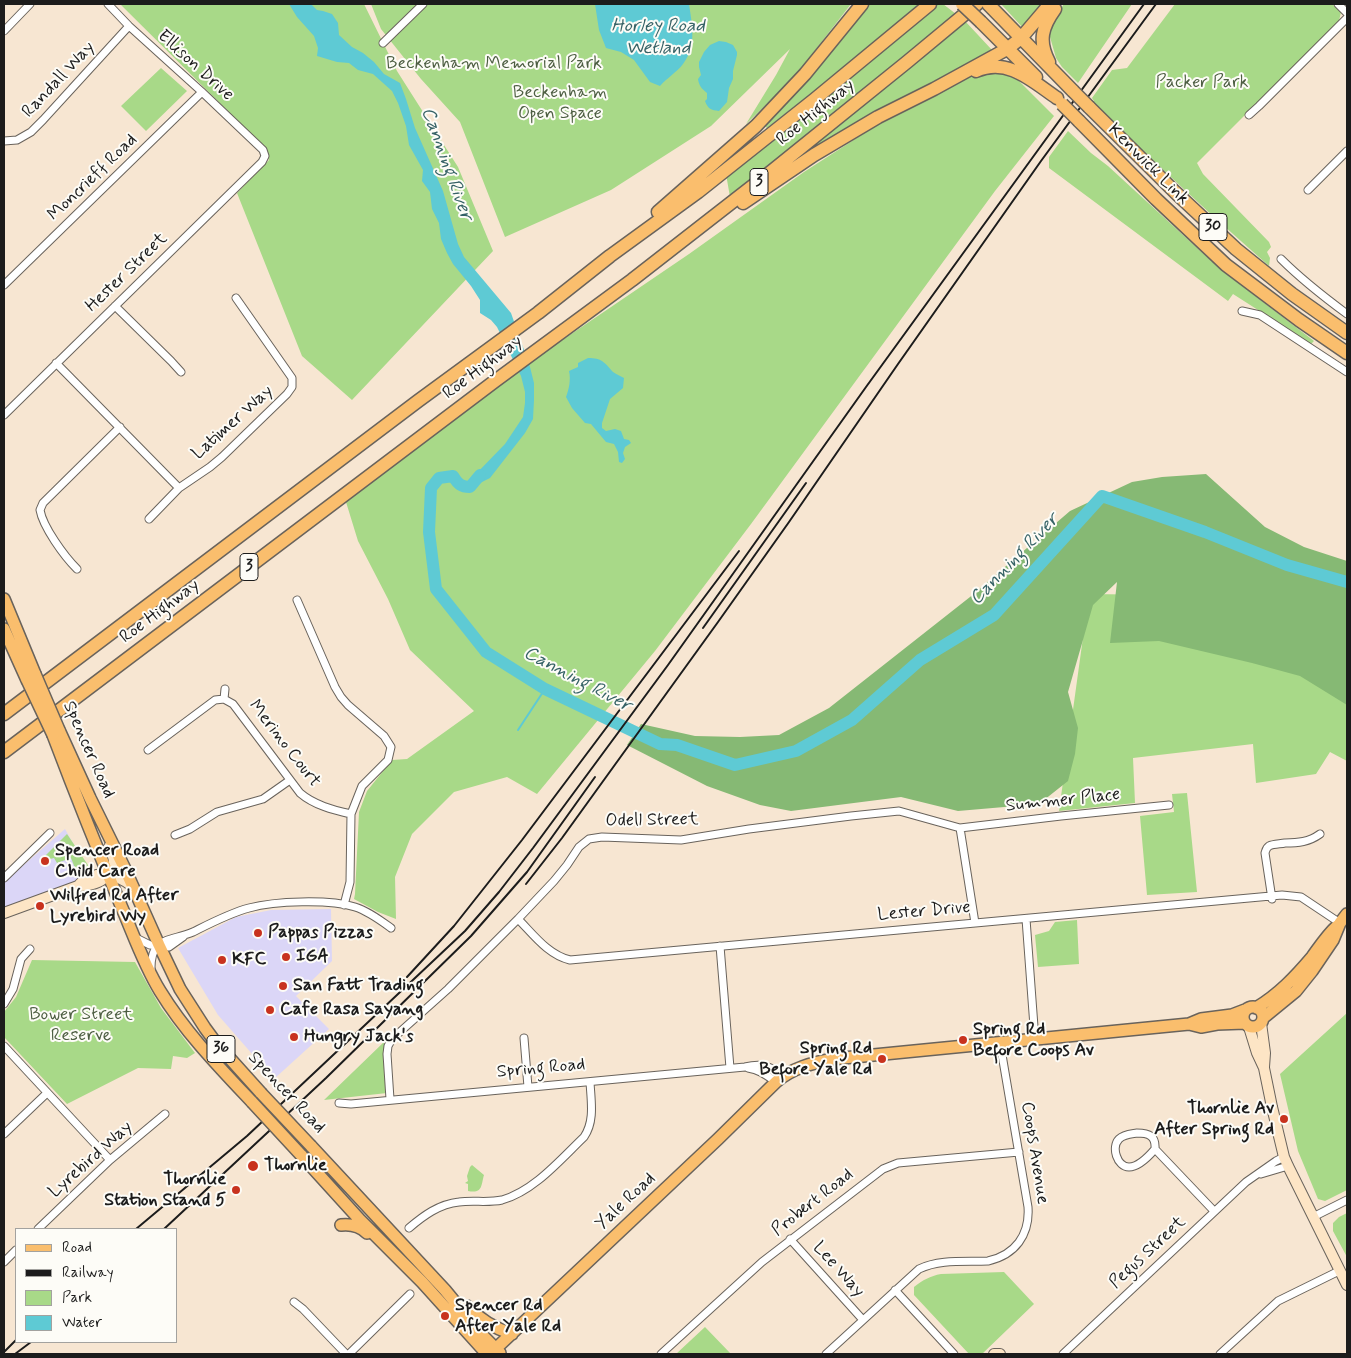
<!DOCTYPE html>
<style>
body{margin:0}
#map{position:relative;width:1351px;height:1358px;overflow:hidden;background:#f7e6d2;font-family:Mynerve,sans-serif}
canvas{display:block}
.frame{position:absolute;inset:0;border:5px solid #1c1c1c;pointer-events:none}
.legend{position:absolute;left:15px;top:1228px;width:162px;height:115px;box-sizing:border-box;background:#fdfcf7;border:1px solid #a3a29f;margin:0;padding:6px 9px;list-style:none;font-size:15px;color:#1c1c1c}
.legend li{display:flex;align-items:center;gap:10px;height:25px}
.legend b{width:25px;border:1px solid #a3a29f}
</style>
<div id="map">
<canvas width="1351" height="1358"></canvas>
<div class="frame"></div>
<ul class="legend">
<li><b style="height:6px;background:#fabe6d"></b>Road</li>
<li><b style="height:6px;background:#1c1c1c"></b>Railway</li>
<li><b style="height:14px;background:#a8d988"></b>Park</li>
<li><b style="height:14px;background:#5ecad4"></b>Water</li>
</ul>
</div>
<script>
const ctx = document.querySelector('canvas').getContext('2d');
ctx.lineJoin = 'round';
function paint(path, color) { ctx.fillStyle = color; ctx.fill(path, 'evenodd'); }
function trace(path, color, width, dash) { ctx.strokeStyle = color; ctx.lineWidth = width; ctx.lineCap = dash ? 'butt' : 'round'; ctx.setLineDash(dash || []); ctx.stroke(path); }
function label(font, color, halo, rows, align = 'center') {
  ctx.font = font + ' Mynerve,sans-serif'; ctx.lineWidth = 4; ctx.setLineDash([]); ctx.textBaseline = 'middle'; ctx.strokeStyle = halo; ctx.fillStyle = color; for (const [text, x, y, turn = 0] of rows) {
    ctx.save(); ctx.translate(x, y); ctx.rotate((+turn || 0) * Math.PI / 180); ctx.textAlign = isNaN(turn) ? turn : align; if (halo) ctx.strokeText(text, 0, 0); ctx.fillText(text, 0, 0); ctx.restore();
  }
}
paint(new Path2D(`
 M65,829L93,878L4,908V882Z
 M331,909L332,961L296,996L329,1029L274,1079L218,1015L178,948L236,917L271,910Z`), '#dbd6f7');
paint(new Path2D(`
 M120,4H364L397,71L458,167L493,251L352,400L302,356L237,193L269,160L264,147Z
 M371,4H851L792,80L746,124L776,75L790,49L711,126L611,190L505,237L460,122L421,79L381,29Z
 M868,4H920L853,61L767,128L762,123Z
 M938,4H943L956,14L730,197L726,174Z
 M1001,4H1048L1024,29Z
 M1064,4H1132L1078,83L1062,67L1056,58L1050,37H1048L1053,19Z
 M1175,4H1332L1341,12L1339,21L1197,163L1203,174L1269,242L1271,247L1267,252L1270,258L1269,266L1215,218L1092,104L1094,101L1092,98L1112,70L1127,68Z
 M965,21L992,50L991,54L810,152L809,149Z
 M161,68L187,91L146,131L121,106Z
 M999,70L1017,79L1054,116L995,191L751,524L655,651L537,794L507,777L454,792L412,834L395,877L396,919L378,912L354,899L355,894L359,812L367,791L392,760L407,759L474,711L410,650L388,599L358,541L346,502L533,360L689,254L804,172L897,112L976,74Z
 M1068,131L1091,153L1108,166L1220,269L1314,341L1311,344L1233,294L1228,301L1049,168V157Z
 M1089,594L1243,596L1347,633V761L1330,752L1316,774L1256,783L1253,744L1133,758L1135,803L1059,811Z
 M1187,793L1197,892L1147,895L1140,816L1174,812L1172,794Z
 M67,834L88,865L86,872L77,875L76,874L77,873L71,858L57,863L54,858L42,861V859Z
 M1077,920L1079,964L1038,967L1035,935L1049,931L1055,922Z
 M32,960L135,962L161,1008L195,1053L187,1058L173,1056L171,1069L138,1068L67,1104L4,1037V1012L16,997Z
 M1347,1013V1190L1325,1201L1318,1199L1298,1151L1280,1074Z
 M384,1042L387,1093L324,1100Z
 M472,1165L484,1175C481,1185 483,1194 468,1191V1184L465,1183L468,1181L467,1176L470,1167Z
 M1347,1213V1257L1333,1231V1223L1339,1217Z
 M1004,1272L1034,1304L982,1354H969L914,1295V1287C923,1280 930,1276 941,1274Z
 M705,1327L731,1354H676Z`), '#a8d988');
paint(new Path2D(`
 M1206,474L1265,527L1304,547L1347,561V705L1300,676L1252,663L1159,641L1110,643L1117,582L1093,605L1068,692L1078,728L1075,754L1068,781L1039,804L958,811L901,797L791,811L760,805L707,786L627,745L641,724L695,736L740,737L779,735L829,708L970,597L1070,511L1132,482L1162,477Z`), '#86b974');
paint(new Path2D(`
 M289,4H311L317,10L323,11L332,14L338,23L339,35L352,47L363,53L374,62L384,74L400,83L406,99L415,128L443,191L458,244L464,257L511,313L530,367L534,383V400L533,419L525,433L490,478L480,483L470,487L473,477L505,444L523,417L525,403V392L521,376L497,327L491,320L480,313V300L471,286L453,264L447,253L441,239L439,223L432,209L430,192L422,181L423,170L409,145L406,126L398,103L392,91L373,74L358,70L349,63L337,62L317,56L318,48L314,36L297,17Z
 M595,4H689C692,25 697,46 683,64C677,72 667,78 660,86L650,82L634,60L621,52L606,48L599,30Z
 M719,41L726,42L733,45L737,52V55L733,71V79L729,88L727,102L719,111C711,110 708,109 705,101L707,99V93C702,89 699,86 698,79L701,75L699,67V62L704,52L710,45Z
 M588,358C602,358 604,362 613,372C616,374 620,376 624,378L623,388L610,399L602,423V428L606,431L615,429L621,431L624,439L629,440L631,443L625,447L623,453L625,459L622,463L619,462L618,452L614,444L606,442L591,424L585,423L572,408L566,397C569,389 571,380 569,371L578,367V363Z`), '#5ecad4');
trace(new Path2D(`
 M518,730L545,689`), '#5ecad4', 2);
trace(new Path2D(`
 M480,475L470,487C461,487 458,484 453,476L439,478L431,488L429,532L436,589L486,652L545,689L660,744L677,745L735,765L796,751L852,720L920,660L994,615L1102,496L1205,532L1287,565L1347,582`), '#5ecad4', 12);
const street = new Path2D(`
 M1338,4L1347,13
 M4,31L30,4
 M383,43L423,4
 M1249,115L1259,106L1347,18
 M4,141L17,140L31,132L43,120L129,26
 M1308,190L1347,151
 M1281,259C1302,280 1324,297 1347,314
 M4,285L202,92
 M115,306L171,361L181,372
 M1242,311L1260,315L1347,372
 M56,363L179,488
 M4,415L262,162L265,156L263,150L202,92L129,26L108,4
 M149,519L179,488L210,467L222,457L287,394L292,387V378L236,298
 M77,569C64,556 43,527 40,510L43,503L120,427
 M297,600L335,687L341,697L348,705L384,736L391,747L388,760L362,786L351,814L350,882L344,905
 M224,699L225,689
 M148,750L215,700L224,699L233,704L300,793C314,805 333,810 351,814
 M960,828L1061,816L1169,805
 M175,835L190,829L217,812L263,799L290,780
 M4,878L50,833
 M1272,899L1265,853C1266,850 1266,848 1269,846C1273,844 1280,844 1285,843C1298,843 1309,842 1320,834
 M518,919C533,934 548,955 570,960L1282,895L1301,897L1340,923
 M1026,919L1035,1040
 M134,937L150,945L169,947L183,937
 M720,946L730,1068
 M151,971C150,936 169,942 193,932C211,923 230,913 249,908C275,901 329,899 355,907C368,911 380,920 391,928
 M4,1004L13,989L21,959L30,949
 M524,1038L528,1087
 M4,1046L110,1160
 M748,1068C760,1070 766,1075 776,1082
 M390,1099L387,1054L388,1046L392,1039L448,989L518,919L554,881L567,865L579,847L589,839L602,837L681,840L749,829L851,816L899,811L960,828L975,923
 M339,1103L351,1104L745,1067C762,1063 769,1066 784,1075
 M1137,1133C1149,1133 1156,1136 1155,1149C1149,1156 1138,1167 1129,1167C1117,1167 1111,1147 1119,1139C1124,1134 1131,1134 1137,1133Z
 M4,1134L47,1093
 M1155,1149L1214,1211
 M1261,1174L1288,1166
 M1313,1217L1347,1200
 M409,1228C423,1216 439,1204 459,1202C473,1200 488,1203 502,1200C534,1191 560,1160 584,1137C595,1121 591,1101 590,1082
 M38,1229L110,1160L165,1114
 M790,1239L863,1320
 M4,1262L16,1250
 M895,1290L954,1354
 M294,1302L303,1309L346,1354
 M349,1354L410,1294
 M661,1354L762,1262L883,1169L898,1163L1019,1152
 M826,1354L919,1269C940,1259 965,1262 988,1261C1015,1255 1030,1235 1028,1207L1000,1043
 M1063,1354L1246,1182L1276,1161L1284,1157
 M1220,1354L1278,1301L1339,1271`);
const secondary = new Path2D(`
 M78,886C82,881 86,879 91,877C106,870 122,878 133,887
 M4,913L78,886C90,886 99,884 107,876C111,871 115,869 114,862C114,857 111,852 109,847
 M1261,1023L1265,1053L1264,1067
 M1249,1027L1257,1053L1264,1068L1272,1107L1284,1157L1288,1166L1347,1285
 M994,1354H1000`);
const primary = new Path2D(`
 M4,599L35,674
 M4,629L27,680
 M59,730L90,798L125,869L159,945L180,989L205,1028L216,1043L261,1093
 M53,735C75,793 98,851 122,908C134,936 144,965 160,991C185,1032 219,1067 252,1102
 M1243 1017a10 10 0 1 1 20 0a10 10 0 1 1-20 0Z
 M1256,1008C1279,994 1295,977 1312,957C1320,946 1327,935 1337,926
 M1263,1018L1296,991L1312,971L1333,940L1340,923L1347,914
 M1189,1024L1201,1019L1232,1015L1245,1010
 M311,1146L445,1290L482,1335L500,1353
 M301,1155L360,1220L422,1282L487,1354
 M341,1225C350,1224 360,1226 367,1233
 M467,1306C480,1320 494,1328 512,1334
 M490,1354L718,1139L776,1082C792,1068 812,1063 833,1059L1189,1024L1201,1027L1217,1024L1245,1023`);
const highway = new Path2D(`
 M988,4L1073,91
 M981,22L1036,77
 M1049,62C1038,41 1042,27 1055,9
 M976,71C1008,57 1032,81 1057,98
 M1089,107L1175,192L1236,249L1292,294L1347,333
 M1079,121L1156,199L1226,265L1299,320L1347,353
 M743,203L814,155L878,117L934,89L1007,49L1021,38L1050,4
 M658,212L756,126L805,74L862,4
 M4,714L418,401L538,313L610,256L698,192L815,99L930,4
 M4,752L495,381L632,280L772,171L907,62L977,4`);
trace(street, '#69635c', 9);
trace(secondary, '#69635c', 12);
trace(primary, '#69635c', 14);
trace(highway, '#69635c', 15);
trace(street, '#fff', 7);
trace(secondary, '#fde5c5', 10);
trace(primary, '#fabe6d', 11);
trace(highway, '#fabe6d', 12);
trace(new Path2D(`
 M703,628L806,483
 M526,884L562,838L718,622L789,522L898,364L1041,161L1156,4
 M407,977L454,926L522,840L739,551
 M136,1229L247,1136L465,931L499,892L533,848L668,665L866,387L1144,4
 M164,1229L326,1078L471,936L527,872L595,777
 M4,1352L16,1340
 M15,1354L31,1342`), '#1c1c1c', 2);
const primaryBridge = new Path2D(`
 M35,674L59,730
 M27,680L53,735
 M261,1093L311,1146
 M252,1102L301,1155`);
const highwayBridge = new Path2D(`
 M962,4L981,22
 M1073,91L1089,107
 M1062,104L1079,121`);
trace(primaryBridge, '#69635c', 14, []);
trace(highwayBridge, '#69635c', 15, []);
trace(primaryBridge, '#fabe6d', 11);
trace(highwayBridge, '#fabe6d', 12);
for (const [x, y, r, color] of [
 [45,861,5,"#c8321e"],
 [40,906,5,"#c8321e"],
 [258,933,5,"#c8321e"],
 [286,957,5,"#c8321e"],
 [222,960,5,"#c8321e"],
 [283,986,5,"#c8321e"],
 [270,1010,5,"#c8321e"],
 [294,1037,5,"#c8321e"],
 [963,1040,5,"#c8321e"],
 [882,1059,5,"#c8321e"],
 [1284,1119,5,"#c8321e"],
 [253,1166,6,"#c8321e"],
 [236,1190,5,"#c8321e"],
 [445,1316,5,"#c8321e"]
]) { const dot = new Path2D(); dot.arc(x, y, r, 0, 2 * Math.PI); ctx.fillStyle = color; ctx.fill(dot); trace(dot, '#fdfcf7', 2); }
for (const [x, y, w] of [
 [759,182,18],
 [1213,227,28],
 [249,567,18],
 [221,1049,28]
]) { const box = new Path2D(); box.roundRect(x - w / 2, y - 13.5, w, 27, 4); ctx.fillStyle = '#fdfcf7'; ctx.fill(box); trace(box, '#1c1c1c', 1); }
label('bold 16px', '#1c1c1c', null, [
 ["3",759,182],
 ["30",1213,227],
 ["3",249,567],
 ["36",221,1049]
]);
label('18px', '#4d5e42', '#fdfcf7', [
 ["Beckenham Memorial Park",494,64],
 ["Packer Park",1202,83],
 ["Beckenham",560,93],
 ["Open Space",560,114],
 ["Bower Street",81,1015],
 ["Reserve",81,1036]
]);
label('18px', '#1c1c1c', '#fdfcf7', [
 ["Ellison Drive",195,66,42],
 ["Randall Way",59,80,-47],
 ["Roe Highway",816,113,-39],
 ["Kenwick Link",1148,165,45],
 ["Moncrieff Road",93,178,-44],
 ["Hester Street",127,273,-44],
 ["Roe Highway",483,368,-37],
 ["Latimer Way",233,423,-42],
 ["Roe Highway",160,612,-37],
 ["Merino Court",284,744,52],
 ["Spencer Road",88,750,66],
 ["Summer Place",1063,801,-6],
 ["Odell Street",652,821,-1],
 ["Lester Drive",924,912,-5],
 ["Spring Road",541,1069,-5],
 ["Spencer Road",286,1093,47],
 ["Coops Avenue",1034,1153,81],
 ["Lyrebird Way",91,1160,-42],
 ["Yale Road",626,1202,-43],
 ["Probert Road",813,1203,-38],
 ["Pegus Street",1148,1253,-43],
 ["Lee Way",838,1270,48]
]);
label('bold 18px', '#1c1c1c', '#fdfcf7', [
 ["Spencer Road",55,851],
 ["Child Care",55,872],
 ["Wilfred Rd After",50,896],
 ["Lyrebird Wy",50,917],
 ["Pappas Pizzas",268,933],
 ["IGA",296,957],
 ["KFC",232,960],
 ["San Fatt Trading",293,986],
 ["Cafe Rasa Sayang",280,1010],
 ["Spring Rd",973,1030],
 ["Before Coops Av",973,1051],
 ["Hungry Jack's",304,1037],
 ["Spring Rd",872,1049,"right"],
 ["Before Yale Rd",872,1070,"right"],
 ["Thornlie Av",1274,1109,"right"],
 ["After Spring Rd",1274,1130,"right"],
 ["Thornlie",264,1166],
 ["Thornlie",226,1180,"right"],
 ["Station Stand 5",226,1201,"right"],
 ["Spencer Rd",455,1306],
 ["After Yale Rd",455,1327]
], 'left');
label('italic 19px', '#366266', '#fdfcf7', [
 ["Horley Road",658,27],
 ["Wetland",658,49],
 ["Canning River",446,164,70],
 ["Canning River",1015,560,-46],
 ["Canning River",577,680,28]
]);
</script>
